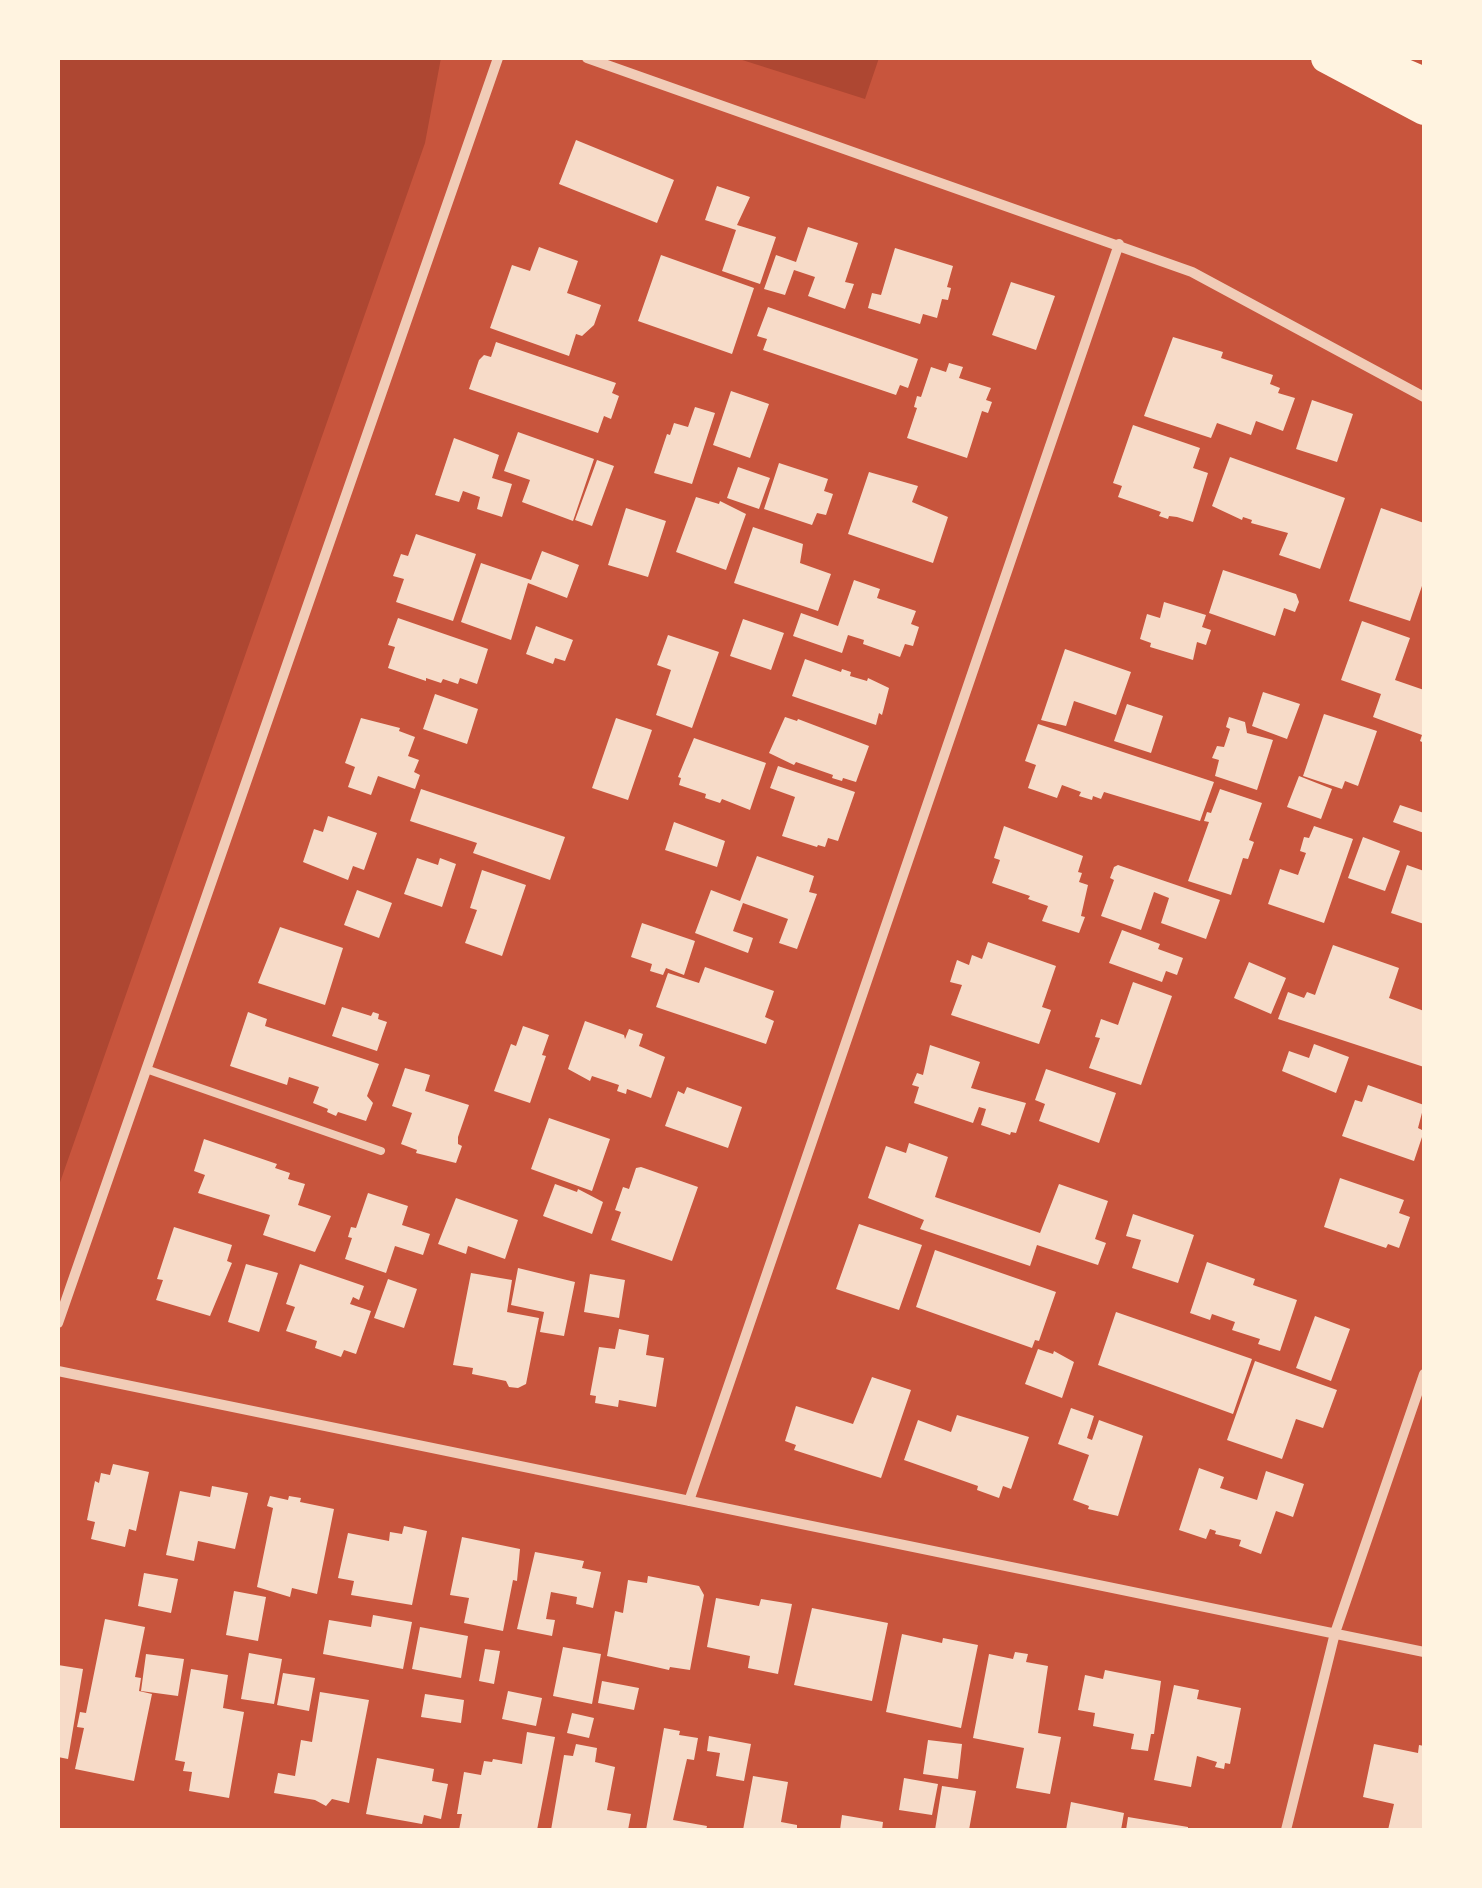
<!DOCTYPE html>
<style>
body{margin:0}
#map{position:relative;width:1482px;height:1888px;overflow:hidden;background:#c8553d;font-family:"Asap Condensed",sans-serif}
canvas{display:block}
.frame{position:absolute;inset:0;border:60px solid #fff3e0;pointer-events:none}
</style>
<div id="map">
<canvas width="1482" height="1888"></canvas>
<div class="frame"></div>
</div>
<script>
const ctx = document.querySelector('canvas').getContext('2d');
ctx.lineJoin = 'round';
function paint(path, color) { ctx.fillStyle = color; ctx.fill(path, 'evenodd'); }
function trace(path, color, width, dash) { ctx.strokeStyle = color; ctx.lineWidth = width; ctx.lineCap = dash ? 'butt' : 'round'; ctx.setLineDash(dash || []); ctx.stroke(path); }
paint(new Path2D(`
 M58,58H441L425,143L58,1188Z
 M736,58H879L865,99Z`), '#ae4732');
paint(new Path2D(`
 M576,140L674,180L657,223L559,184Z
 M717,186L750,197L737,225L776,237L760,284L722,271L736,230L705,220Z
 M808,227L858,243L845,282L854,284L845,309L808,296L815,277L794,270L785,295L764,289L776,255L796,262Z
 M539,247L578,261L567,293L601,305L594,325L582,336L576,334L569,356L490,328L512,265L530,271Z
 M895,248L953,266L947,287L951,288L948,300L942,299L937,318L923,314L920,324L868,308L872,293L881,295Z
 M661,255L754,288L732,354L638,321Z
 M1011,282L1055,296L1036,350L992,335Z
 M768,307L918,359L908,388L900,385L896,395L763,350L767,339L757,336Z
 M1173,337L1223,352L1221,358L1273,375L1270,384L1280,388L1278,393L1295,398L1283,431L1256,421L1251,435L1217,423L1211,438L1144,416Z
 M496,342L616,383L612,393L619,396L611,419L604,416L598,433L469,389L479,360L484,355L491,357Z
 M949,363L963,367L959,378L991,388L986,400L992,402L988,413L982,411L967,458L907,438L917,408L914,407L917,396L921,397L931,367L946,372Z
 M731,391L769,404L750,458L713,445Z
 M1312,400L1353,414L1337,462L1296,449Z
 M695,407L715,413L692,484L654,473L667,434L670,435L674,423L688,427Z
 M1133,425L1200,448L1193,468L1208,473L1193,522L1177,517L1169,516L1168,519L1159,516L1161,512L1118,497L1122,486L1113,483Z
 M518,432L594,459L573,521L522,502L530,480L504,471Z
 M454,438L499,455L492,478L512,484L502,517L477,509L480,497L463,491L459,502L435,495Z
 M1230,457L1345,498L1320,569L1279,555L1288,533L1251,523L1252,520L1243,517L1242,520L1212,506Z
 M597,460L614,466L592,526L575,520Z
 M779,463L828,479L824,491L833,494L826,515L817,513L812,525L764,509Z
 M738,467L770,478L759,509L727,498Z
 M869,472L918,486L912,502L948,517L933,563L848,534Z
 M696,497L719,504L720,501L746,514L726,570L676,552Z
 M626,508L666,521L648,577L608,565Z
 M1381,508L1424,523V580L1410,621L1349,601Z
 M753,527L803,544L800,563L831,574L818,611L734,583Z
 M416,534L476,554L453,621L396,602L404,579L393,576L401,554L408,556Z
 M542,551L579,565L567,598L528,583L511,640L461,622L481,563L531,580Z
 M1223,570L1296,594L1299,602L1295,612L1284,608L1275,636L1209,613Z
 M854,580L880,589L877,598L916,611L911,624L919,627L913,646L905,644L900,657L863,644L864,640L848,635L842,653L793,636L801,613L838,626Z
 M1164,602L1206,615L1202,627L1211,630L1206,645L1197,642L1193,660L1150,647L1151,643L1140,639L1147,614L1160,618Z
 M398,618L488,649L477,684L460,678L458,684L443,679L441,683L426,678V681L388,668L395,647L388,645Z
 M743,619L784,633L771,670L730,656Z
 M1362,621L1410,638L1395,680L1424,690V743L1420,741L1422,735L1373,717L1381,694L1341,680Z
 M536,626L573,640L565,661L555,658L553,664L526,654Z
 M668,635L719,652L692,728L656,715L671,670L657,665Z
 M1065,649L1131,672L1116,715L1074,701L1066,726L1041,720Z
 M805,659L841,672L842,669L851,672L850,676L867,681L868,678L889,688L882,715L879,713L876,725L792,696Z
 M1263,692L1300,704L1287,739L1252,726Z
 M435,694L478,709L467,744L423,729Z
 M1127,704L1163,716L1151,753L1114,741Z
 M1324,714L1377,731L1358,786L1345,781L1342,789L1303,776Z
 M785,717L797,721L798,719L869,746L856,782L843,778L842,781L832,778L833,775L796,762L794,765L769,753Z
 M1229,717L1245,722L1247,733L1273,740L1257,790L1215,776L1219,760L1212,758L1217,746L1224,747L1230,729L1226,727Z
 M361,718L400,728L399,731L415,737L408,756L419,760L414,772L420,775L415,789L378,776L371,795L348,787L355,767L345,763Z
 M616,718L652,730L628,800L592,788Z
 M1038,724L1214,782L1200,821L1104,792L1101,799L1093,796L1092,800L1079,796L1081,792L1062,785L1057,798L1028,788L1036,765L1025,761Z
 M694,738L766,763L750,810L722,799L720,803L705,798L706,794L679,785L681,778L678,777Z
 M778,766L855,792L838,841L828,838L825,847L818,845L817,847L782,836L795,797L770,788Z
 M1299,776L1332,789L1321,819L1287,807Z
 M421,789L565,837L550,880L473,853L477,843L410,821Z
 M1220,789L1262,803L1249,840L1254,842L1248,859L1243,858L1231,895L1188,881L1209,822L1204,821L1207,812L1211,813Z
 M1400,805L1424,813V833L1393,822Z
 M328,816L377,833L364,870L353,866L348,880L303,862L314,829L323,832Z
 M674,822L725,841L717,867L665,850Z
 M1004,826L1083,856L1078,872L1082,873L1079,882L1088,885L1081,916L1085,917L1079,933L1042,921L1048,906L1028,899L1030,896L992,883L1000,860L994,858Z
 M1314,826L1353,839L1324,923L1268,904L1280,869L1298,875L1306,853L1300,851L1304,837L1309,838Z
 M1363,837L1400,851L1385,891L1348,878Z
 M757,856L814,876L809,892L817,894L797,949L779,943L788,919L743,903L733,931L753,938L748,953L695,933L711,890L740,901Z
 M417,858L438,865L440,858L456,864L442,907L404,894Z
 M1118,865L1220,900L1206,939L1161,923L1169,898L1154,892L1141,930L1101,916L1114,880L1110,878L1114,867Z
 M1407,865L1424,871V924L1391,913Z
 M482,870L526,885L502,956L465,943L477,910L470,908Z
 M357,890L392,903L379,938L344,925Z
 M642,923L695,941L684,975L666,968L663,975L650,971L652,964L631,957Z
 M280,927L343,948L325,1005L258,983Z
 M1122,930L1160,944L1158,949L1183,958L1177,975L1166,971L1162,982L1109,963Z
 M988,942L1056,966L1042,1007L1051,1010L1039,1044L951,1015L962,985L950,982L957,960L969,965L972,955L982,959Z
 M1333,945L1399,968L1389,998L1424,1011V1067L1278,1019L1288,992L1304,998L1307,992L1315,995Z
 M1249,962L1286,978L1271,1014L1234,998Z
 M705,967L774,991L765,1017L774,1021L766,1044L656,1007L668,973L699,983Z
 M1133,982L1172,996L1141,1085L1089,1068L1100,1038L1095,1037L1101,1019L1118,1025Z
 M342,1007L371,1016L373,1012L379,1014L378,1019L387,1022L377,1051L332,1036Z
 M248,1012L267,1019L265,1026L379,1064L367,1096L373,1103L366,1121L338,1112L336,1116L327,1112L328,1109L313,1103L319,1087L289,1077L287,1085L230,1066Z
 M585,1021L624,1035L625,1039L629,1029L643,1034L639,1046L665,1057L651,1098L627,1089L626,1094L617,1091L619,1085L592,1076L590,1081L568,1069Z
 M523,1026L549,1035L542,1055L546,1056L530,1103L494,1091L511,1044L516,1046Z
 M1314,1044L1349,1057L1336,1093L1282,1071L1289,1051L1309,1058Z
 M930,1045L980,1062L971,1088L1026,1103L1016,1133L1011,1132L1010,1135L981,1125L986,1109L979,1107L973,1123L914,1103L919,1087L912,1085L917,1073L923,1075Z
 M405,1068L430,1075L425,1091L469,1105L458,1137V1144L462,1146L456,1163L416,1153L417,1150L401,1144L412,1113L392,1106Z
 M1046,1069L1116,1093L1099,1143L1039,1121L1045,1104L1035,1100Z
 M1368,1085L1424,1105L1418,1128L1424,1131L1414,1161L1342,1136L1355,1100L1362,1102Z
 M687,1087L742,1107L728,1148L665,1126L678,1091L684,1094Z
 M549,1118L610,1139L592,1191L531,1169Z
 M204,1139L277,1164L275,1168L290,1173L288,1179L305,1184L298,1205L331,1216L315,1252L263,1235L270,1215L198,1193L205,1175L194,1171Z
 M909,1143L948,1157L935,1197L1040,1233L1059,1184L1108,1201L1095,1239L1106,1243L1098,1265L1037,1245L1030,1266L920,1229L924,1220L868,1198L886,1146L906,1153Z
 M641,1167L698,1187L672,1261L611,1240L621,1212L615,1210L623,1187L629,1189L636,1168Z
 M1340,1178L1404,1200L1399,1213L1410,1217L1399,1248L1388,1244L1386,1248L1324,1227Z
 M555,1184L577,1192L578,1189L603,1202L592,1234L543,1216Z
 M368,1193L408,1206L402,1225L430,1234L423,1255L395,1246L386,1273L345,1259L352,1238L348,1237L351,1227L356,1228Z
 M456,1198L518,1220L505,1259L468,1246L466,1254L438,1244Z
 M1133,1214L1194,1235L1178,1283L1132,1268L1141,1240L1126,1236Z
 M859,1224L922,1245L899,1310L836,1289Z
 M174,1227L232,1245L227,1261L232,1263L210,1316L156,1300L163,1280L157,1279Z
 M935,1250L1056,1292L1039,1341L1035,1340L1032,1348L916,1307Z
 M1207,1262L1255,1279L1253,1285L1297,1300L1280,1351L1258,1344L1260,1339L1232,1330L1235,1322L1212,1314L1210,1320L1190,1313Z
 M246,1264L278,1273L259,1332L228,1322Z
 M300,1264L364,1286L359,1300L353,1297L350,1304L371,1311L356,1354L344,1350L341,1357L315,1348L317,1341L286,1331L295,1307L286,1304Z
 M518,1268L575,1282L564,1336L540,1332L544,1312L511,1305Z
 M471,1273L512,1280L507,1312L539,1318L526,1384L518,1388L509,1387L506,1381L472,1374L473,1368L453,1365Z
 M590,1274L625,1280L619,1318L584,1312Z
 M388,1279L417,1289L404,1328L374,1318Z
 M1116,1312L1252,1359L1233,1414L1098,1365Z
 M1315,1316L1350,1329L1331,1381L1296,1368Z
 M619,1329L649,1335L646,1355L664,1358L656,1407L619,1400L618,1407L595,1403L596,1396L590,1395L599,1347L615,1349Z
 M1038,1349L1053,1354L1054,1351L1074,1362L1062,1398L1025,1384Z
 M1255,1361L1337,1390L1323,1428L1296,1419L1282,1459L1227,1440Z
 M872,1377L911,1390L881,1478L794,1450L796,1445L785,1441L796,1406L853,1424Z
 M1071,1408L1094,1416L1087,1438L1092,1440L1099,1420L1143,1436L1118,1516L1088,1509L1089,1506L1073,1500L1089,1455L1058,1444Z
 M957,1415L1029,1437L1011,1489L1003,1486L999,1498L977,1490L978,1486L904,1460L918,1420L951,1432Z
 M113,1464L149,1472L136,1531L129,1529L125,1547L91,1539L95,1522L87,1520L95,1481L99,1483L101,1473L110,1475Z
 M1199,1468L1224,1477L1220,1488L1257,1500L1266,1471L1304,1484L1293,1517L1276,1511L1261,1554L1239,1546L1241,1540L1215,1534L1216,1531L1210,1529L1206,1539L1179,1530Z
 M212,1486L248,1493L235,1549L198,1541L194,1561L166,1555L180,1491L210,1497Z
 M270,1496L288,1500L289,1496L301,1498L300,1502L334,1509L317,1594L292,1588L290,1597L257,1587L273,1508L267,1506Z
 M404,1526L427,1531L412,1605L351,1595L354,1581L338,1578L348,1533L389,1541L390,1532L402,1534Z
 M462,1537L520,1549L517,1581L513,1580L503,1631L464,1623L469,1598L450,1595Z
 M535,1552L584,1561L582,1568L601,1572L593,1608L576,1604L577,1597L551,1592L546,1619L555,1620L552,1636L517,1629Z
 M144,1573L178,1579L171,1613L138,1606Z
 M648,1576L699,1586L704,1595L690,1670L670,1667L669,1670L607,1656L615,1611L623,1613L628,1580L647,1583Z
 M234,1591L266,1597L258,1641L226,1635Z
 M716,1598L759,1606L761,1599L792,1604L778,1674L748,1668L750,1656L707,1647Z
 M812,1608L888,1623L872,1701L794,1685Z
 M373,1615L412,1622L403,1669L323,1654L329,1620L371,1627Z
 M105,1619L145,1627L135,1677L141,1678L139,1691L152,1694L134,1781L75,1769L84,1728L77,1727L80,1712L86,1713Z
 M420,1627L468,1636L461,1678L412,1669Z
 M902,1634L942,1643L943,1638L978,1645L961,1728L886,1712Z
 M563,1647L601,1654L592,1704L553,1696Z
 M485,1649L500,1651L494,1684L479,1681Z
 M1015,1652L1028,1654L1026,1662L1048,1666L1038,1733L1061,1737L1050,1794L1016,1788L1024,1748L973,1738L989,1654L1013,1659Z
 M249,1653L282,1659L274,1704L241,1699Z
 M146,1654L184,1659L178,1696L141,1691Z
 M58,1665L83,1669L68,1759L58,1757Z
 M191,1669L228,1675L223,1708L244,1712L229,1798L189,1791L192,1772L183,1771L185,1762L175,1760Z
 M1105,1670L1161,1681L1154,1734H1151L1148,1751L1131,1749L1134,1734L1093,1726L1095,1713L1078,1710L1085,1675L1103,1679Z
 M283,1673L315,1678L309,1711L277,1705Z
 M602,1681L639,1688L634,1710L598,1703Z
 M1174,1685L1199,1690L1197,1699L1241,1708L1230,1764L1225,1763L1224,1769L1215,1767L1217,1762L1197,1756L1191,1787L1154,1780Z
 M508,1691L542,1698L536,1726L502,1719Z
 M320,1692L369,1700L349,1803L332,1799L326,1806L315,1800L274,1793L278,1773L295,1776L301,1740L312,1742Z
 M425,1694L464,1700L461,1723L421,1717Z
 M572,1713L594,1718L589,1738L567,1733Z
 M664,1728L680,1731L679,1735L698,1738L694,1760L687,1759L673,1820L707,1826L706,1830H646Z
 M527,1732L555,1737L537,1830H459L462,1814H457L464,1772L481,1775L484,1761L492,1762L493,1759L522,1764Z
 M709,1736L751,1744L744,1781L716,1776L720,1753L707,1751Z
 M928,1740L962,1744L958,1779L923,1774Z
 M576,1744L597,1748L595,1762L615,1767L607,1810L631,1814L628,1830H551L564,1755L573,1756Z
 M1374,1744L1418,1753L1419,1745L1424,1746V1830H1388L1394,1804L1363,1797Z
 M377,1758L434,1769L432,1781L448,1784L441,1819L424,1815L422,1824L366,1814Z
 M753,1776L788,1782L781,1822L797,1825V1830H743Z
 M904,1778L938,1784L932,1815L899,1810Z
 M942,1786L976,1791L969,1830H935Z
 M1071,1802L1124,1813L1121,1830H1066Z
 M842,1815L883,1822L882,1830H840Z
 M1128,1817L1188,1827V1830H1126Z`), '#f7dbc8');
trace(new Path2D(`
 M146,1069L381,1151`), '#f1ccb7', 8);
trace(new Path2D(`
 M587,58L1192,272L1424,397
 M58,1323L498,58
 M58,1371L1424,1652
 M689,1501L1119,244
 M1286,1830L1335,1633L1424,1374`), '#f1ccb7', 10);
trace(new Path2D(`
 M1326,58L1424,110
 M1368,58L1424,82`), '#fff3e0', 30);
</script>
